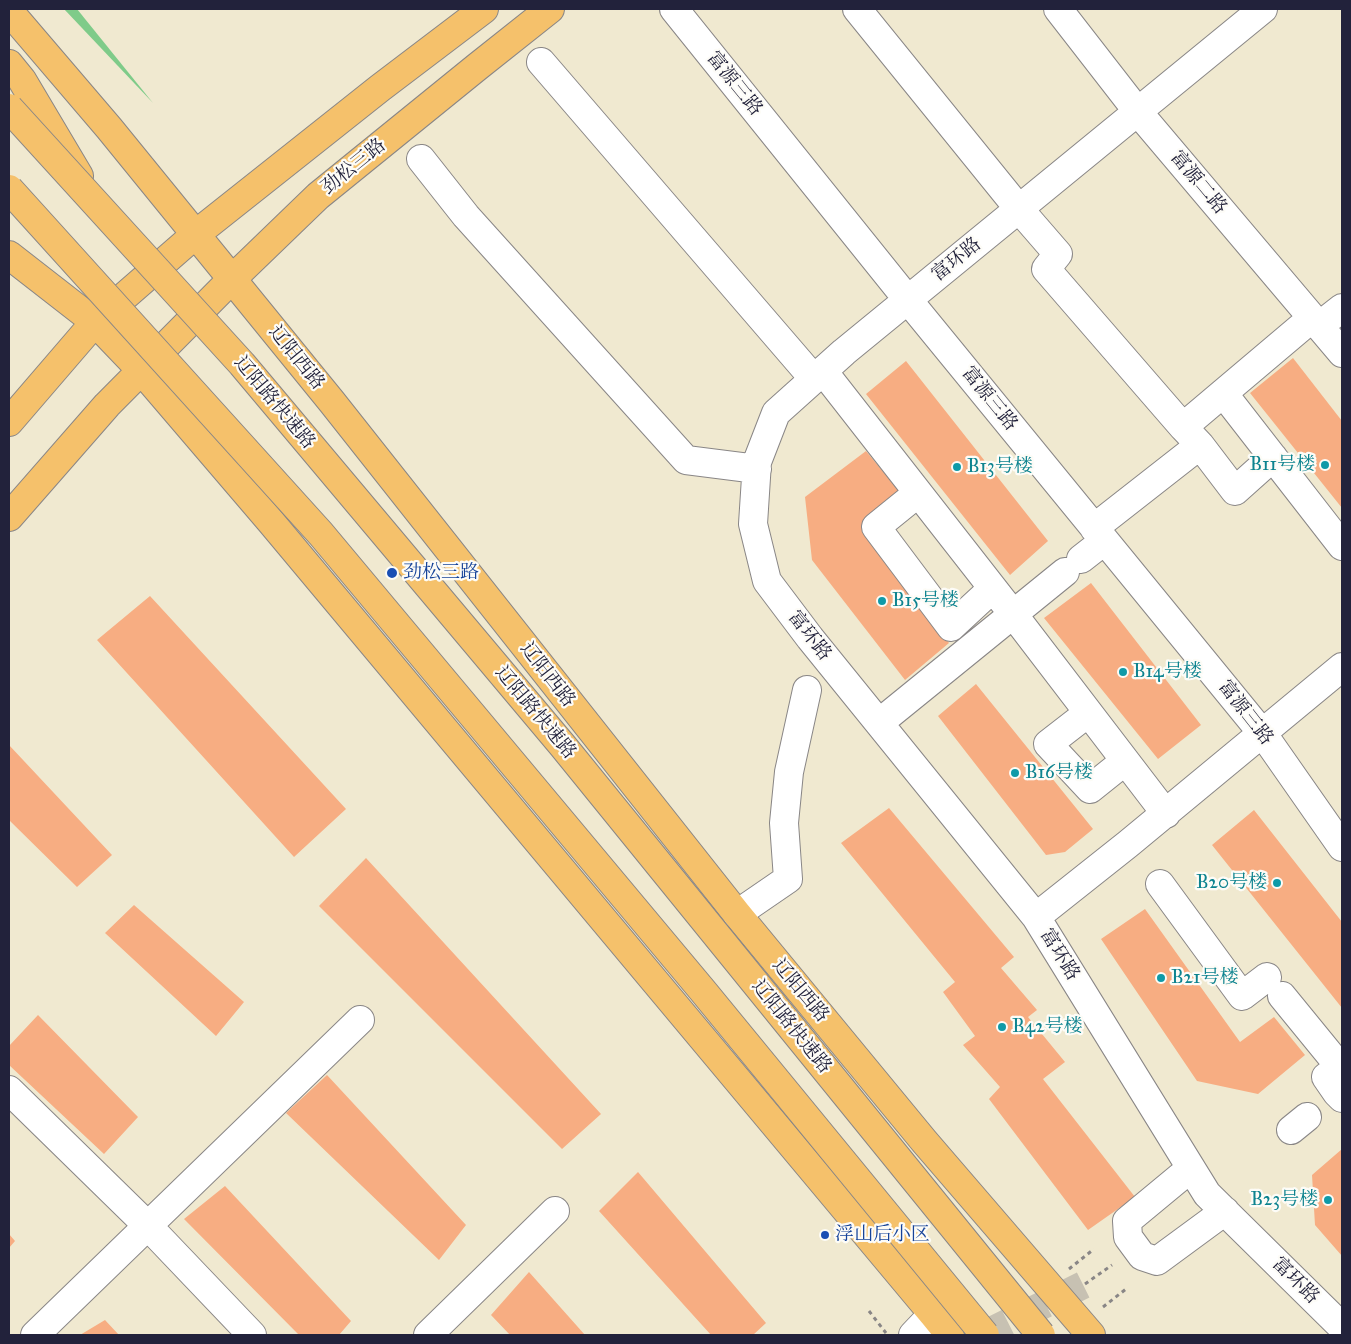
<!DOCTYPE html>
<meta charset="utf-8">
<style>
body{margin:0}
#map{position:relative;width:1351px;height:1344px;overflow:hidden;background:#f0e9d0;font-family:"IM FELL Great Primer",serif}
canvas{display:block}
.frame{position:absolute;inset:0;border:10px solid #22223b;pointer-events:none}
</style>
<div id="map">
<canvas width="1351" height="1344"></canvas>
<div class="frame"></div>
</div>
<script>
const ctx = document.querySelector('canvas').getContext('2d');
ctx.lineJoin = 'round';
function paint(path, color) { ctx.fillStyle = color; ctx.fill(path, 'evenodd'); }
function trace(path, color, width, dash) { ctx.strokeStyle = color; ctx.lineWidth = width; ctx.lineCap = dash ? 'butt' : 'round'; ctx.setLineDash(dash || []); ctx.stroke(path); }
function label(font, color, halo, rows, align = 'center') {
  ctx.font = font + ' "IM FELL Great Primer","Noto Serif SC",serif'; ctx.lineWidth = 4.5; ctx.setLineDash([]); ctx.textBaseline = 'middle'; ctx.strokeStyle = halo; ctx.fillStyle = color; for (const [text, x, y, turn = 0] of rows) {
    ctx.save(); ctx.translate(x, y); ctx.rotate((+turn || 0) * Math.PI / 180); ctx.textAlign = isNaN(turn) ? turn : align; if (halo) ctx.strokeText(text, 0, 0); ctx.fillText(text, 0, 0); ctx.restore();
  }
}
paint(new Path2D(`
 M64,9H77L153,103Z`), '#7fcb89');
paint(new Path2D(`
 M1293,358L1342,421V508L1250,393Z
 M906,361L1048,541L1010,575L866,394Z
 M866,451L900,492L863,520L949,643L905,680L812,560L805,497Z
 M1091,583L1201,725L1158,759L1044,618Z
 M150,596L346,809L294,857L97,640Z
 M976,684L1093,829L1065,852L1046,855L938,716Z
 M9,745L112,855L77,887L9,820Z
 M889,808L1014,957L1001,968L1037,1010L1028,1017L1065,1062L1043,1079L1135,1197L1088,1230L989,1099L1000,1087L963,1045L975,1036L943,992L955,982L841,843Z
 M1254,810L1342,922V1008L1212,845Z
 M366,858L601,1114L562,1149L319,906Z
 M134,905L244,1002L216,1036L105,933Z
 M1145,909L1240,1042L1274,1017L1305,1055L1258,1094L1197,1081L1101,939Z
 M38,1015L138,1117L104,1154L9,1065V1046Z
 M327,1075L466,1225L439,1260L286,1113Z
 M1342,1149V1256L1315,1225L1312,1175Z
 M638,1172L766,1323L753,1335H711L599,1211Z
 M225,1186L351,1321L339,1335H299L184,1219Z
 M9,1234L15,1241L9,1248Z
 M529,1272L585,1335H510L491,1315Z
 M105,1320L119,1335H80Z`), '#f7ad82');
trace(new Path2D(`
 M983,1335L1085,1284`), '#c7c1b2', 28, [28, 14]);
const minor = new Path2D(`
 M674,9L908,300L1263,734L1342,847
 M857,9L1019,209L1058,254L1046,269L1183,427
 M1058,9L1138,112L1342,353
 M1263,9L844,352L776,413L757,462L753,524L767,581L810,638L1036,917L1207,1194L1342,1327
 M541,62L814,379
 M421,159L466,216L686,460L757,469
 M1319,326L1342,308
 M823,371L1013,614L1166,814
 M1223,393L1342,546
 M1200,445L1235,491L1273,457
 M918,493L876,527L951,627L992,589
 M1094,528L1200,445L1183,427L1312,318
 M1081,559L1104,541
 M1088,713L1048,744L1090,789L1125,761
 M879,723L1065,572
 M1160,884L1242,996L1267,977
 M737,914L788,879L784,823L789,772L807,690
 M1036,917L1128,844L1342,667
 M1282,996L1340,1067
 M1342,1065L1326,1077L1337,1093L1342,1098
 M9,1090L148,1226L252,1335
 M1291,1130L1307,1117
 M1191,1168L1127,1221L1128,1237L1142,1256L1157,1261L1225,1211
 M35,1335L360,1020
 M428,1335L555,1211
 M913,1335L933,1314`);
const major = new Path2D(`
 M9,11L109,128L332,402L737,914L924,1141L1091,1335
 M9,255L95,322L141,370L271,522L933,1314L950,1335
 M9,422L95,322L196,234L380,88L484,9
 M9,517L107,405L232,279L318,196L477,67L550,9`);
const highway = new Path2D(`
 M9,64L22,80L79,176`);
trace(minor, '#898686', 30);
trace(major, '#898686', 30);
trace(highway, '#898686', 30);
trace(new Path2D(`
 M1069,1269L1094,1249
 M1085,1284L1112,1265
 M1103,1307L1126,1289
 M869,1311L886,1333`), '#898686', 3, [4, 4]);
trace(minor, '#fff', 28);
trace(major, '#f5c16b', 28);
trace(highway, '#f5c16b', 28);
const highwayBridge = new Path2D(`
 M9,108L242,364L563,746L1041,1335
 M9,189L321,534L703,991L985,1335`);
trace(highwayBridge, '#898686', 30, []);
trace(highwayBridge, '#f5c16b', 28);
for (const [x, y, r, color] of [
 [1325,465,5,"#0f9aa8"],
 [957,467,5,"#0f9aa8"],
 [392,573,6,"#1a4fb4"],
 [882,601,5,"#0f9aa8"],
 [1123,672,5,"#0f9aa8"],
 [1015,773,5,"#0f9aa8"],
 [1277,883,5,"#0f9aa8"],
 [1161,978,5,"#0f9aa8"],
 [1002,1027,5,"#0f9aa8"],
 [1328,1200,5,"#0f9aa8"],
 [825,1235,5,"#1a4fb4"]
]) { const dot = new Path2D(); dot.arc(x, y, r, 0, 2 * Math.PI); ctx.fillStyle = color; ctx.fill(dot); trace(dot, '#fdfcf7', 2); }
label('19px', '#22223b', '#fdfcf7', [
 ["富源三路",734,84,51],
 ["劲松三路",354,167,-39],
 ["富源二路",1198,183,50],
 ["富环路",957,260,-39],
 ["辽阳西路",296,358,51],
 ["富源三路",989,399,51],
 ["辽阳路快速路",274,403,50],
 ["富环路",809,636,52],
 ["辽阳西路",547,675,52],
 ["辽阳路快速路",535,713,50],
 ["富源三路",1245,713,52],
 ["富环路",1059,955,58],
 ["辽阳西路",800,991,50],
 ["辽阳路快速路",791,1027,51],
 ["富环路",1295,1281,45]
]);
label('19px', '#0d838f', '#fdfcf7', [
 ["B11号楼",1315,465,"right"],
 ["B13号楼",967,467],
 ["B15号楼",892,601],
 ["B14号楼",1133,672],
 ["B16号楼",1025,773],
 ["B20号楼",1267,883,"right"],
 ["B21号楼",1171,978],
 ["B42号楼",1012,1027],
 ["B23号楼",1318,1200,"right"]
], 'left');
label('19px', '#164399', '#fdfcf7', [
 ["劲松三路",403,573],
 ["浮山后小区",835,1235]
], 'left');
</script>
